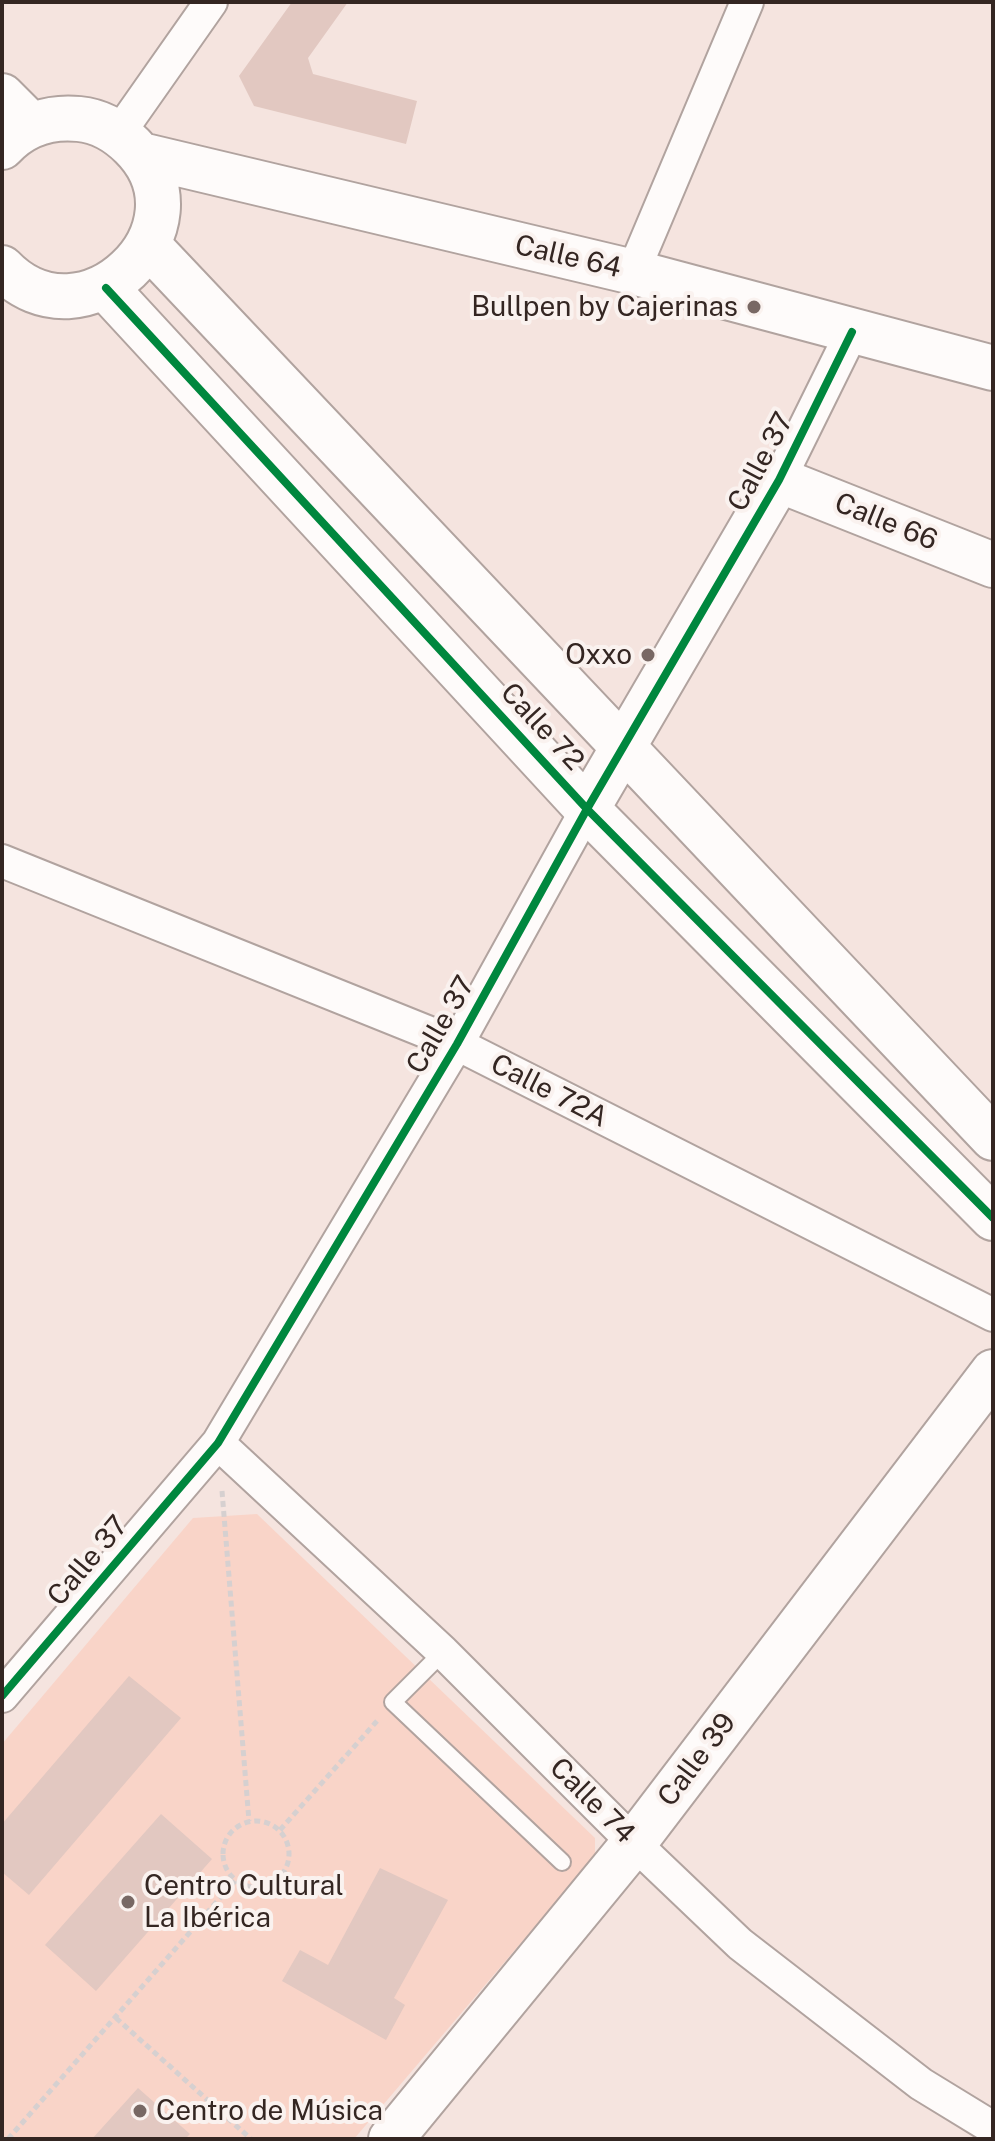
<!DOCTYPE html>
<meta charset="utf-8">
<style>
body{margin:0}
#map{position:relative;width:995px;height:2141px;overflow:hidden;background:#f5e4df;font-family:"Public Sans",sans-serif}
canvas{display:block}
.frame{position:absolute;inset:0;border:4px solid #342622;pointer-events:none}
</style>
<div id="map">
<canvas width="995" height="2141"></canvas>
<div class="frame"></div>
</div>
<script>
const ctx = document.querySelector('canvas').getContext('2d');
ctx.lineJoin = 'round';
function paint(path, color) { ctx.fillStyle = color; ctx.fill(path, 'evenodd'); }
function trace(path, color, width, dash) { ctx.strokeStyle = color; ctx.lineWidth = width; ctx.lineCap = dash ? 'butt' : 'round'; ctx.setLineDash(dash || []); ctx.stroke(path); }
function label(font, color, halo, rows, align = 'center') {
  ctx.font = font + ' "Public Sans",sans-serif'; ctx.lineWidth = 8; ctx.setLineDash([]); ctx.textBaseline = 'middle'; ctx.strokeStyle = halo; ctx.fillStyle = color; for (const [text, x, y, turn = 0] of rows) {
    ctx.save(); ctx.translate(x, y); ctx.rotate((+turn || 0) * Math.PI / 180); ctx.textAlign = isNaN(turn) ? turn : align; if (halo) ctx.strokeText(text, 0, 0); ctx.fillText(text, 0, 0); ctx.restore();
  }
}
paint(new Path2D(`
 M257,1514L595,1838V1856L354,2139H2V1744L193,1518Z`), '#f9d4c8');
paint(new Path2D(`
 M292,2H348L308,58L313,74L417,101L406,144L254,106L239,76Z
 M129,1676L181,1718L29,1895L2,1872V1824Z
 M161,1814L212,1859L96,1991L45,1945Z
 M380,1868L448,1900L394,1998L405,2005L386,2040L282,1981L300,1950L328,1965Z
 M138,2088L190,2134L185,2139H92Z`), '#e2c8c1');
const lane = new Path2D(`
 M443,1652L393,1702L562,1862`);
const street = new Path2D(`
 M119,133L211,2
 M633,272L747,2
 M779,480L852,332
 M2,861L457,1044L993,1315
 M218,1443L443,1652L634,1843L740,1944L921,2084L993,2128
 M2,1696L218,1443L457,1044L587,809`);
const secondary = new Path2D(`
 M2,96L31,125
 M2,147C22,125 50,116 79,119C100,121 117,131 132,146C214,227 83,353 2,268
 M141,155L633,272L993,368
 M148,245L993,1138
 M106,288L587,809L993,1218
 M587,809L779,480L993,565
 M391,2139L634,1843L993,1372`);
trace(lane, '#b1a39f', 20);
trace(street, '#b1a39f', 36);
trace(secondary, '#b1a39f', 48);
trace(new Path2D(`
 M222,1491L249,1821
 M223 1854a33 33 0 1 1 66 0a33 33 0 1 1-66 0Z
 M280,1830L377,1721
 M116,2018L251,2139
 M8,2139L235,1881`), '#d6d0d0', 5, [6, 4]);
trace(lane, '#fefbfa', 16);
trace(street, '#fefbfa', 32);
trace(secondary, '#fefbfa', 44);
trace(new Path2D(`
 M106,288L587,809L993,1218
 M2,1696L218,1443L457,1044L587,809L779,480L852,332`), '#00873e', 8);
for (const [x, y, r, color] of [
 [754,307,8,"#786864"],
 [648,655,8,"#786864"],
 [128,1902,8,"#786864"],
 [140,2111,8,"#786864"]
]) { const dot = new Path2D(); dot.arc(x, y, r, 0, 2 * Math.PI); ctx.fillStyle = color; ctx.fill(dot); trace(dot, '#faf2ef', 3); }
label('28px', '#342622', '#faf2ef', [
 ["Calle 64",568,257,13],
 ["Calle 37",761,462,-62],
 ["Calle 66",886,522,22],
 ["Calle 72",542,727,47],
 ["Calle 37",441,1025,-60],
 ["Calle 72A",549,1091,27],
 ["Calle 37",88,1561,-50],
 ["Calle 39",697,1760,-53],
 ["Calle 74",592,1801,45]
]);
label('28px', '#342622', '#faf2ef', [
 ["Bullpen by Cajerinas",738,307],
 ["Oxxo",632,655],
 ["Centro Cultural",144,1886,"left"],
 ["La Ibérica",144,1918,"left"],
 ["Centro de Música",156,2111,"left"]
], 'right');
</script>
